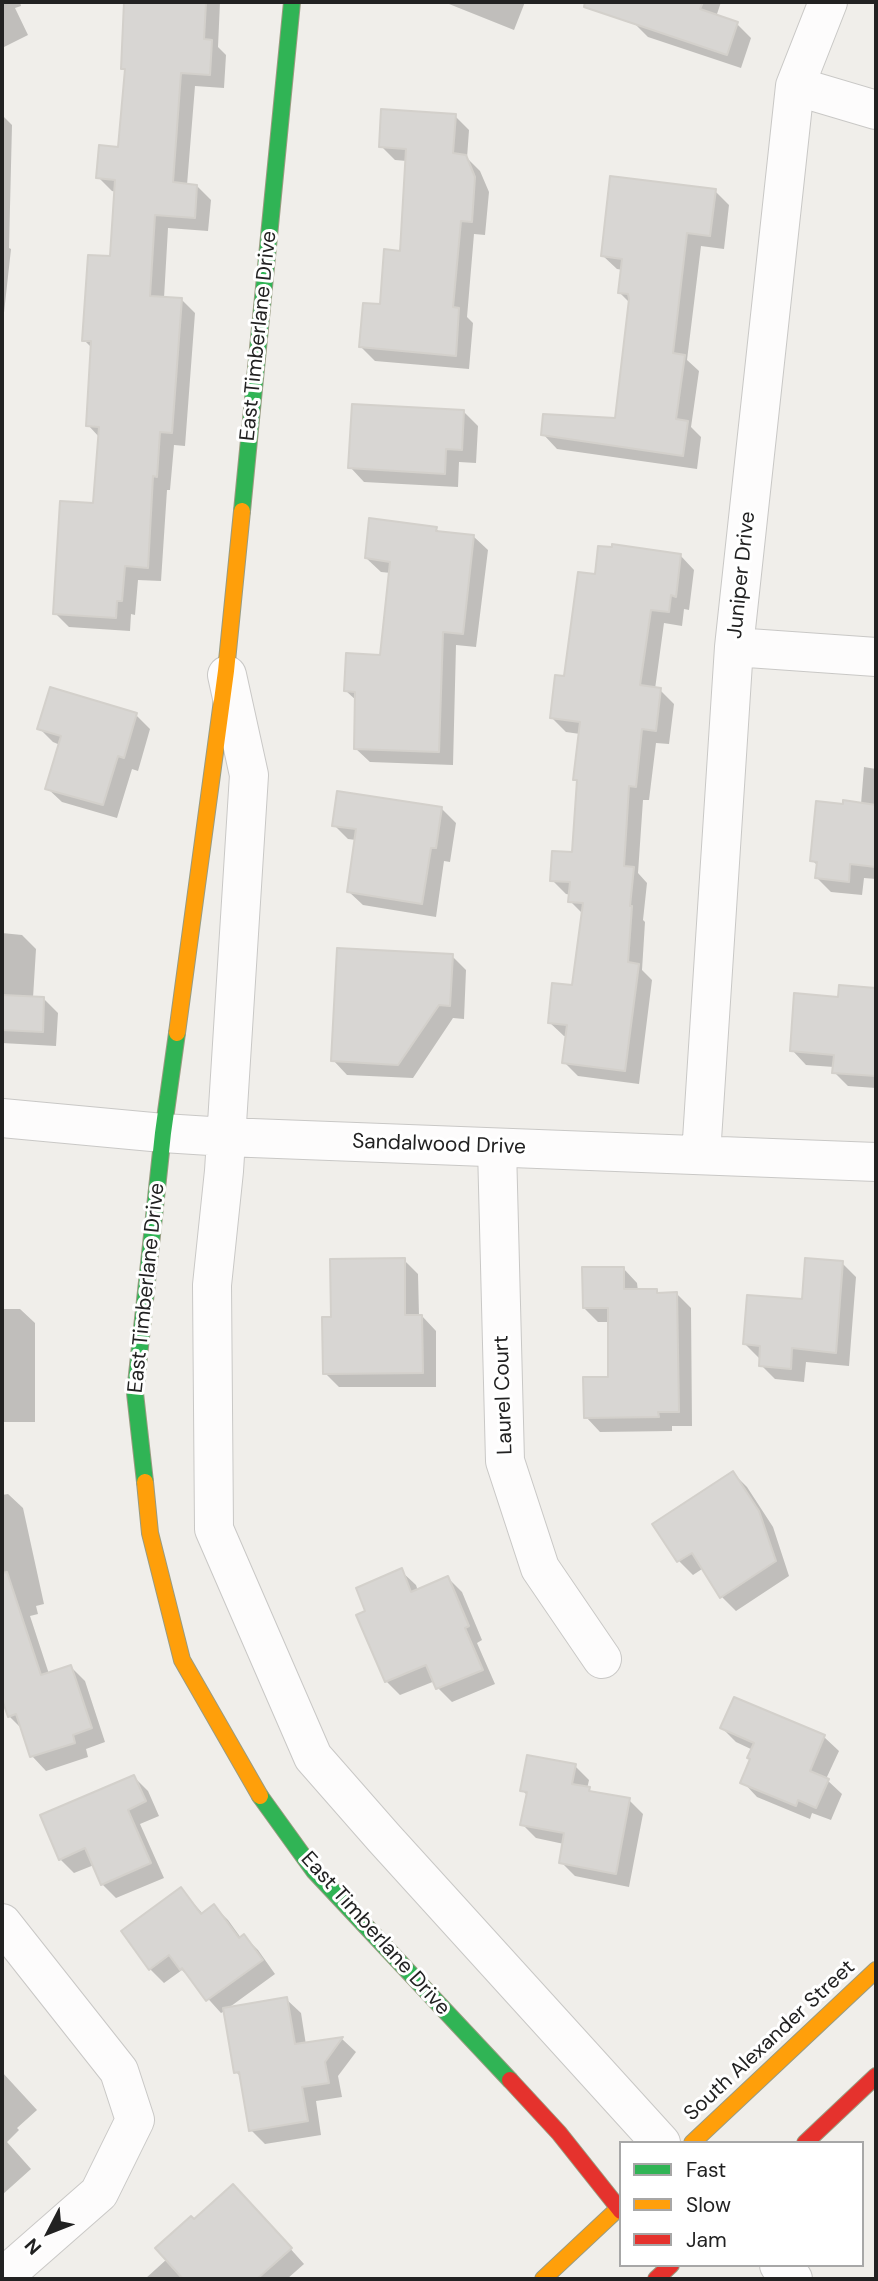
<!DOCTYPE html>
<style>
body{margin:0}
#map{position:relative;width:878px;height:2281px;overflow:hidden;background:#f0eeea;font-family:"DM Sans",sans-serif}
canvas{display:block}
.frame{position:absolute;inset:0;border:4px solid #222;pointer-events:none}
.legend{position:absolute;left:619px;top:2141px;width:245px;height:126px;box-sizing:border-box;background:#fff;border:2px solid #a7a7a7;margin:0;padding:9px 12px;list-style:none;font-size:21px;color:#222}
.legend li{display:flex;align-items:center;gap:14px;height:35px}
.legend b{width:35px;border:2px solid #a7a7a7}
.north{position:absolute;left:14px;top:2197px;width:70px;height:70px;-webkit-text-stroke:5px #fff;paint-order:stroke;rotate:228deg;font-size:19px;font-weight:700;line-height:28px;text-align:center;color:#222}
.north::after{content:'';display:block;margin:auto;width:24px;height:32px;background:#222;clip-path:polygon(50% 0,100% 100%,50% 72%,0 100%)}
</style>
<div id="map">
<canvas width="878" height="2281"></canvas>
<div class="frame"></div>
<ul class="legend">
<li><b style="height:9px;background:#30b455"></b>Fast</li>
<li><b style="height:9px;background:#ff9f0a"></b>Slow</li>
<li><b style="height:9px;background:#e5322d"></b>Jam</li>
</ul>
<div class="north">N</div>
</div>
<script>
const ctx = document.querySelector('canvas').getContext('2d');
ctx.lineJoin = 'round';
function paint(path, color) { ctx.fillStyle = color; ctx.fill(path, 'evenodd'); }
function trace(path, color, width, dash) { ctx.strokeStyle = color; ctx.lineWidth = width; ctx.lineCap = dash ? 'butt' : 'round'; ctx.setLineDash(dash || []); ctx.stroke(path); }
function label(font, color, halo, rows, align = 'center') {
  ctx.font = font + ' "DM Sans",sans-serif'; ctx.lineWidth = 6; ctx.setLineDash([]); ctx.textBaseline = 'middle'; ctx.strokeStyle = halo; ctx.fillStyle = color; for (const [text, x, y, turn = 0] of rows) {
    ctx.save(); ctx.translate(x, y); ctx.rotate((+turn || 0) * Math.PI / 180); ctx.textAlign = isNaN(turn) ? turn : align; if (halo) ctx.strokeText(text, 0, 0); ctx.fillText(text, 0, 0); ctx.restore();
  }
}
paint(new Path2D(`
 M2,2H20L21,6L15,8L28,35L2,48Z
 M126,2H220L218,47L226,55L224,88L195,86L187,185L197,186L211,200L208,231L168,228L164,298L181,299L195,313L185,446L174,445L170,490H167L161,581L138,580L135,615L131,614L130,631L69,627L55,613L95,505L100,438L88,425L93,349L84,340L111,258L116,192L112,191L98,177L120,149L126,72L123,68Z
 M444,2H525L514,30Z
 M641,2H721L716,17L737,24L751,38L741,68L648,37L634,23Z
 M2,115L12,125L9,248L11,249L2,331Z
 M455,116L469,130L467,158L480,171L489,192L485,235L474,234L467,317L473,323L469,369L375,361L361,347L381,306L401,253L407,161L395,160L381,146Z
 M715,191L729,205L724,249L701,246L687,360L699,371L691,427L701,437L697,469L557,449L543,434L616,420L630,303L620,293L623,270L617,269L602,255Z
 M464,412L478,426L476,463L459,462L458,487L364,482L350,467Z
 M436,529L441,533L473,536L488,550L476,647L456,645L453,765L370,762L355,748L357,701L346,691L382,657L391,573L381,572L366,558Z
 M680,555L694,570L689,610L684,609L682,626L664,623L655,689L660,690L674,704L669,744L656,743L649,800H643L638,873L647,883L643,920L645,922L642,970L652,980L639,1084L578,1076L564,1062L568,1037L564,1036L549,1022L574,987L583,914L570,901L571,895L566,894L552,880L573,854L579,783L575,779L580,734L566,732L552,718L597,576Z
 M136,715L150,729L138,771L132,769L117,818L62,802L47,788L60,745L53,742L39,728Z
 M864,767L876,769V879L864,878L862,895L831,892L817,878L818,866L812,860L844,806L861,804Z
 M442,809L456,823L450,862L444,861L436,917L363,905L348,891L356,840L348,839L334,825Z
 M2,933L22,935L36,949L33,998L44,999L58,1013L56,1046L2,1043Z
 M452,956L466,970L464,1019L453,1018L413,1078L347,1075L333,1060Z
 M841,987L876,990V1088L848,1086L834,1072V1067L806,1065L792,1050L840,998Z
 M404,1260L418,1274L419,1316H422L436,1331V1387H339L325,1373L333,1319Z
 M842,1263L856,1277L849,1366L806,1362L804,1382L775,1379L761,1365V1358H759L744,1343L803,1301Z
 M623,1268L637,1283L638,1291H657L660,1295L677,1294L691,1308L692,1426H672V1431L600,1432L586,1417L610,1378L609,1322H598L584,1308Z
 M2,1309H20L35,1323V1422H2Z
 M733,1473L747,1487L773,1527L789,1576L736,1611L722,1597L702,1569L693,1575L679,1561L654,1524Z
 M8,1494L23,1508L44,1604L36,1606L38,1614L30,1616L49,1674L71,1667L85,1681L105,1742L86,1749L88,1757L46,1771L32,1756L23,1730L9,1716L2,1693V1495Z
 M401,1571L416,1585L418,1591L448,1578L462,1592L482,1640L477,1643L495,1684L452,1702L438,1688L435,1681L400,1695L386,1681L367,1612Z
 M735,1699L824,1737L839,1751L826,1779L842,1794L831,1820L812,1813L810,1819L757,1797L743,1782L753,1750L736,1742L722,1728Z
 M575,1766L589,1780L587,1789L594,1794L629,1800L643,1814L629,1887L575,1876L561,1862L564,1844L536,1838L522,1824L528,1796L522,1790Z
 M134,1777L148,1791L159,1816L140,1824L164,1878L116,1898L102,1884L94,1865L74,1873L60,1859Z
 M181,1889L203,1914L214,1906L228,1920L241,1938L244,1936L258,1950L275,1974L227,2009L286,1999L301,2013L306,2045L342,2039L356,2052L338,2076L342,2097L316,2101L321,2135L265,2144L251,2130L242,2078L236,2072L225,2011L221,2013L182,1970L164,1983L150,1969Z
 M2,2072L37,2110L17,2128L19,2130L7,2142L31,2169L2,2195Z
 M247,2200L304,2264L287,2279H145L167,2259L194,2222Z`), '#0003');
const building = new Path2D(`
 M124,2H206L204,39L212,40L210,75L181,73L173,182L197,185L195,218L155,215L150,296L182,298L172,433L160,432L157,477L153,476L148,568L125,566L122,601H117L116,618L53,614L60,501L93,503L99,427L86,426L91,341H82L88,255L110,256L115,180L96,178L99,145L118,147L125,69H121Z
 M585,2H703L700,9L738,22L727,55L584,7Z
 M381,109L456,114L453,153L466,155L475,177L472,222L461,221L453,307L459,308L456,356L359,347L363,303L380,304L384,249L400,251L406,149L379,147Z
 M610,176L716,189L710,236L687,233L673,353L685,355L676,419L688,421L683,456L541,435L543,414L615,418L629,299L628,294L618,293L622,259L601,256Z
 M352,404L464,410L462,450L446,449L445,474L348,468Z
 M369,518L437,527L436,531L474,535L463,634L443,632L439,752L354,749L355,692L344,691L346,653L380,655L390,562L365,558Z
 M612,544L681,554L676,597L671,595L669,612L651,610L640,685L661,688L656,731L642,729L636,787L629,786L624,866L634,867L630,906H632L628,962L639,964L625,1071L562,1063L567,1025L548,1023L552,983L572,985L583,903L568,902L570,882L550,881L552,851L572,852L577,780H573L580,722L550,718L555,675L564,676L578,572L595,574L598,546L612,547Z
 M50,687L137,713L124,758L118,756L103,805L45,789L61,736L37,729Z
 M337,791L442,807L436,848H431L422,904L347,892L356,829L332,826Z
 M843,800L876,805V867L850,864L849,882L815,878L817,862L810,861L816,801L843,804Z
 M337,948L453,954L450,1006L439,1005L398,1065L331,1061Z
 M839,985L876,988V1076L832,1073L834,1055L790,1051L794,993L838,997Z
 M2,995L44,997L43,1032L2,1030Z
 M405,1258V1315H422L423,1373L323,1374L322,1317H331L330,1259Z
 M805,1258L843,1261L836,1353L792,1348L791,1369L759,1366L760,1346L743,1344L747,1295L802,1299Z
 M582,1267H624V1289H657V1293L677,1292L679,1412H658L659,1417L584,1418L583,1377H608V1308H583Z
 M733,1471L759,1511L776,1561L720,1598L692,1553L677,1562L652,1524Z
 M402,1568L411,1592L448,1576L469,1626L465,1628L483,1670L436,1689L426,1665L385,1682L356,1615L365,1611L356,1588Z
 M7,1572L41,1675L71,1665L92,1728L73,1735L75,1743L30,1757L16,1714L8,1717L2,1699V1573Z
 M734,1697L825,1735L810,1771L829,1779L816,1808L798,1800L796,1806L740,1783L750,1759L747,1758L754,1743L720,1728Z
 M527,1755L576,1764L572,1784L590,1787L589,1791L630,1798L616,1874L559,1863L564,1833L520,1825L527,1792L520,1791Z
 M134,1775L146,1801L128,1810L151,1863L101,1885L85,1848L59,1860L40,1815Z
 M181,1887L201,1914L214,1904L239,1938L244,1934L263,1960L206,2001L182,1968L180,1970L169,1955L149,1970L121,1931Z
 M287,1997L295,2044L343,2037L325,2062L329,2083L302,2087L308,2121L249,2131L239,2072L234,2073L223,2008Z
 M233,2184L292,2248L257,2279H183L155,2248L191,2216L194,2219Z`);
paint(building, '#d8d6d3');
trace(building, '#d3d0cb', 2);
const street = new Path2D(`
 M795,86L876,110
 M734,647L876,657
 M227,675L249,775L224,1171L212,1285L214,1529L313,1757L384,1838L661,2143
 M2,1118L163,1133L226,1137L876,1162
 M497,1148L505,1461L540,1568L602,1659
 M701,1155L734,647L795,86L828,2
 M2,1923L119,2071L135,2120L99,2193L2,2278
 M779,2265L793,2279`);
const fast = new Path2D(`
 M242,511L292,2
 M145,1482L135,1393L163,1133L177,1033
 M260,1796L314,1871L510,2080`);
const slow = new Path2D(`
 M177,1033L226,671L242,511
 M145,1482L150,1533L182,1660L260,1796
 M692,2143L876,1970
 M543,2279L621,2206`);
const jam = new Path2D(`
 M510,2080L559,2133L621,2211
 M805,2143L876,2076
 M656,2279L671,2265`);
trace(street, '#c9c8c6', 40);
trace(fast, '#999b80', 18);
trace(slow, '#999b80', 18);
trace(jam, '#999b80', 18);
trace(street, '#fdfcfc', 38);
trace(fast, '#30b455', 16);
trace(slow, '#ff9f0a', 16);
trace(jam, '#e5322d', 16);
label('21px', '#222', '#fff', [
 ["East Timberlane Drive",259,336,-84],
 ["Juniper Drive",742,575,-84],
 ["Sandalwood Drive",439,1145,2],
 ["East Timberlane Drive",147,1288,-84],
 ["Laurel Court",504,1395,-92],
 ["East Timberlane Drive",375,1934,48],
 ["South Alexander Street",770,2041,-43]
]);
</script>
